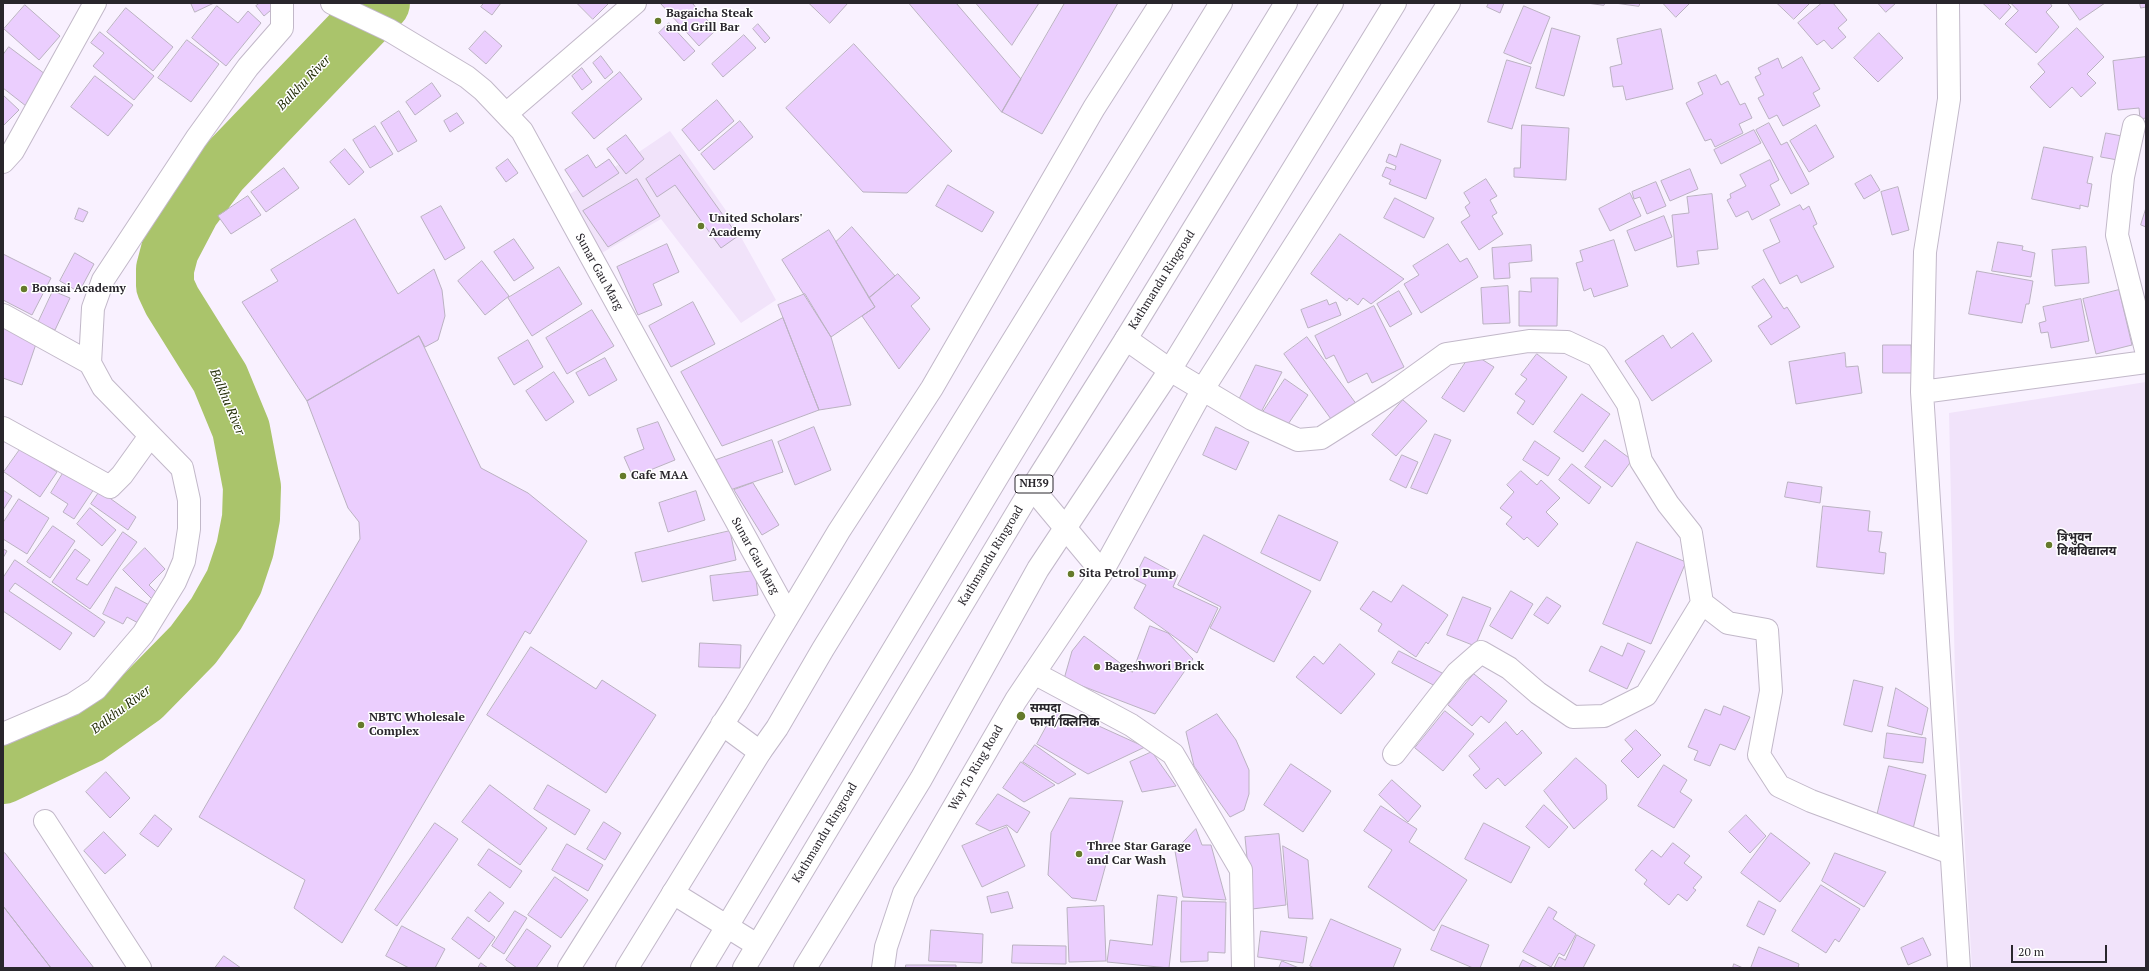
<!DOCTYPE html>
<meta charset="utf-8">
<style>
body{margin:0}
#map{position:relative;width:2149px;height:971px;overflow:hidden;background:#f9f1ff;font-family:"PT Serif",serif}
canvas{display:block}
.frame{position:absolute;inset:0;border:4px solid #29262c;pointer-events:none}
.scale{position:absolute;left:2011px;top:945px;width:96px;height:18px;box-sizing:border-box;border:2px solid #29262c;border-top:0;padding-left:5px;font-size:12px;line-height:14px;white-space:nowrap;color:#29262c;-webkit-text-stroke:3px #fff;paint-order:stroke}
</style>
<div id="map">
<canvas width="2149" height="971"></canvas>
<div class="frame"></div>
<div class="scale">20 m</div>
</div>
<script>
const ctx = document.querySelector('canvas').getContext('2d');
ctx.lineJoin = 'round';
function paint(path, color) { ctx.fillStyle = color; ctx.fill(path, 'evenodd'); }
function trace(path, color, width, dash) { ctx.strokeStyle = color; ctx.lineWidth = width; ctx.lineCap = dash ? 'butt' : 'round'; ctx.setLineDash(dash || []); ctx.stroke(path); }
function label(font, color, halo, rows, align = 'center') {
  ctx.font = font + ' "PT Serif","Noto Sans Devanagari",serif'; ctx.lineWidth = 3; ctx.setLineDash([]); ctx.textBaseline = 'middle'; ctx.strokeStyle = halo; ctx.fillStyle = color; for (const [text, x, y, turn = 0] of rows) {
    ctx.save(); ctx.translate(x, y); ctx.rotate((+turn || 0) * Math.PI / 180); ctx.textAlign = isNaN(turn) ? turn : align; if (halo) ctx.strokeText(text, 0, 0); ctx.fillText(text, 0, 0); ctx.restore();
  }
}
paint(new Path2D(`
 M670,131L727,212L776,300L741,323L661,219L600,254L568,195L636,154Z
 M2146,382V968H1972L1955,677L1949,413Z`), '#f1e3fa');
trace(new Path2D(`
 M3,775L88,735L143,696L193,645L216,614L234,582L245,549L251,518L252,487L241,429L220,378L172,301L165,286V269L170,250L191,210L220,171L381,3`), '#aac46b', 58);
const building = new Path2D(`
 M191,3H214L195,12Z
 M260,3H275L277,5L264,16L256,6Z
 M484,3H501L492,15L481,7Z
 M577,3H609L593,19Z
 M662,3H692L716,30L699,46L661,4Z
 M809,3H848L830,23Z
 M909,3H956L1021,79L1002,112Z
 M976,3H1039L1012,45Z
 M1065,3H1118L1042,134L1002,112Z
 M1489,3H1504L1500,13L1487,7Z
 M1587,3H1605L1604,5Z
 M1615,3H1640L1639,6Z
 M1663,3H1690L1676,17Z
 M1777,3H1810L1794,19Z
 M1822,3H1833L1847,20L1838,28L1846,37L1832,49L1824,40L1817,45L1798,23Z
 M1878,3H1896L1886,12Z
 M1983,3H2007L2011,7L2000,19Z
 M2011,3H2050L2052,6L2046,12L2059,27L2036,53L2005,24L2018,11Z
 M2068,3H2105L2080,20Z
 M2140,3H2146V7L2141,8Z
 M25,5L60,36L39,60L4,29Z
 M217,6L238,23L248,11L261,23L226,66L192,38Z
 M1524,6L1550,17L1531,64L1504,53Z
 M126,8L173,47L153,71L107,32Z
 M669,23L695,51L684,61L659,33Z
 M758,24L770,38L765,43L753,29Z
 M1552,28L1580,36L1564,96L1536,88Z
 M2077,28L2104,57L2087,74L2096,83L2081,97L2072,87L2050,108L2030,87L2045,72L2038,64Z
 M1661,29L1673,89L1626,100L1623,86L1613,87L1610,67L1622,64L1617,39Z
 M485,31L502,46L486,64L469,49Z
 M100,32L154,76L134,100L93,66L104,53L91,43Z
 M1879,33L1903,58L1878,82L1854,58Z
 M744,35L756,48L723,77L712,64Z
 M187,40L219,64L191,102L158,78Z
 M854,44L952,151L907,193L863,192L786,108Z
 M9,47L49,77L26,106L3,88V55Z
 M601,56L613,72L605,79L593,63Z
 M1802,57L1820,89L1813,93L1820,106L1783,126L1777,115L1769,119L1758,98L1764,95L1755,77L1761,74L1758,68L1778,58L1782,68Z
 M2146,57V118L2140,119L2139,108L2118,110L2113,61Z
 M1507,60L1531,67L1512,129L1488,122Z
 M582,68L592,82L582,90L572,76Z
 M620,72L642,99L594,139L572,113Z
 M1716,75L1721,85L1728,81L1740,105L1745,103L1752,118L1739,124L1743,133L1715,147L1711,139L1705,141L1686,103L1703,94L1698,83Z
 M95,76L133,105L108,136L71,107Z
 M432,83L441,96L415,115L406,102Z
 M3,95L19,110L3,126Z
 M717,100L734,121L699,151L682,130Z
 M399,111L417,141L398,152L381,123Z
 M457,113L464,123L450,132L444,121Z
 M740,121L753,137L714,170L701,154Z
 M1769,123L1781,145L1787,142L1809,184L1791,194L1756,130Z
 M1522,125L1569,128L1566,180L1514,177V168H1520Z
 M1816,125L1834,157L1809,172L1790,141Z
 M375,126L393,154L370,168L353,140Z
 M1754,130L1761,143L1721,164L1714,150Z
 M2106,133L2127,137L2123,161L2101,157Z
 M626,135L644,159L626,174L607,149Z
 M1401,144L1441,160L1426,199L1389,184L1391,180L1382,176L1386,167L1395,170L1396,166L1386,162L1389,154L1396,157Z
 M2044,147L2093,157L2087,183L2092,184L2088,207L2080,205V209L2032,199Z
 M345,149L364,172L349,185L330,162Z
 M588,155L596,168L609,159L619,173L583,197L565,170Z
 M680,155L738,236L721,248L675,185L657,197L646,179Z
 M508,159L518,173L506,182L496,168Z
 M1770,160L1779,180L1770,185L1780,205L1752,220L1748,211L1736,217L1727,200L1731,198L1730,194L1746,186L1740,175Z
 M284,168L299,188L266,212L251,192Z
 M1690,169L1698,189L1670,201L1661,181Z
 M1871,175L1880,190L1864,199L1855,184Z
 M637,179L660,216L608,247L583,211Z
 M1486,179L1497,196L1490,200L1497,213L1492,216L1503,234L1479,250L1461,222L1470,216L1465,207L1470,203L1464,193Z
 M1656,182L1666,206L1647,214L1640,197L1634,199L1632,192Z
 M948,185L994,212L982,232L936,206Z
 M1898,187L1909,230L1892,235L1881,192Z
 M1630,193L1641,216L1610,231L1599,209Z
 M1712,194L1718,249L1697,251L1699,264L1677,267L1672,215L1689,213L1687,197Z
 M248,196L261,215L231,234L218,216Z
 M1395,198L1434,218L1424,238L1384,218Z
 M1800,205L1803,210L1809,206L1817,224L1813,226L1834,267L1801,283L1797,275L1780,284L1763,250L1780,242L1770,220Z
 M441,206L465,248L445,260L421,217Z
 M79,208L88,212L83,222L75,219Z
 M2146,208V227L2141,225Z
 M1664,216L1672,237L1635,251L1627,231Z
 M355,219L398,294L434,269L442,290L445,316L438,340L425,347L419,336L307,401L242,302L278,281L271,270Z
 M852,227L895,276L869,298L836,242Z
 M829,230L875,307L831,337L782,260Z
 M1340,234L1404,279L1371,304L1363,298L1358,305L1349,298L1347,301L1311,274Z
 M514,239L534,268L514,281L494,252Z
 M1614,240L1628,286L1594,297L1591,288L1584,291L1576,263L1583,261L1580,251Z
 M1998,242L2023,246L2022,250L2035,253L2031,277L1992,271Z
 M667,244L679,272L653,284L662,305L638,315L617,267Z
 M1448,244L1460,262L1467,258L1478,277L1421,313L1404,284L1419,275L1413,266Z
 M1531,245L1532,261L1509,263L1510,278L1494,279L1492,248Z
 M2086,247L2089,283L2055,286L2052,250Z
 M75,253L94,264L79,292L60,281Z
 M3,254L51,278L32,315L3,300Z
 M482,261L509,296L485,315L458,281Z
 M559,267L582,304L532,336L508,298Z
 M1977,271L2033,281L2029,304H2026L2022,323L1969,314Z
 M898,274L920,298L911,306L930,329L899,369L862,316L875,307L869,298Z
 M1531,278H1558L1557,326H1519V291L1531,292Z
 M1764,279L1784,309L1787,307L1800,327L1771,345L1758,326L1772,317L1752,287Z
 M1508,286L1510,323L1483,324L1481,288Z
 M2119,290L2132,345L2096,354L2083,299Z
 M53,291L70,298L55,330L38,323Z
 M1399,291L1412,314L1390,327L1377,304Z
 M805,294L831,337L851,405L819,410L778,305Z
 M2081,299L2089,341L2051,348L2048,332L2041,333L2039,323L2046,321L2043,307Z
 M1327,300L1329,305L1336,302L1341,315L1308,328L1301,310Z
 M693,302L715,344L671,367L649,326Z
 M1374,306L1404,367L1372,383L1367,373L1348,383L1334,355L1326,359L1315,336Z
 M592,310L614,346L567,374L546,338Z
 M783,318L819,410L722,446L681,372Z
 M3,325L38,338L22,385L3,378Z
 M1693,333L1712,361L1652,401L1625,361L1663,335L1671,348Z
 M419,336L481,468L528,493L587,541L530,634L525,631L342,943L294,908L305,880L199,817L360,539L359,522L348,508L307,401Z
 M1307,337L1360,409L1336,426L1284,354Z
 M528,340L543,367L514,385L498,358Z
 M1883,345H1911L1912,373H1883Z
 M1472,353L1494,367L1464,412L1442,398Z
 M1845,353L1846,367L1858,366L1862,393L1796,404L1789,362Z
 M1537,354L1567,377L1533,425L1517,413L1525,401L1515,394L1527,379L1521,375Z
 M605,358L617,380L589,396L576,373Z
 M1256,365L1282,372L1259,416L1238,402Z
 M554,372L574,402L546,421L526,391Z
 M1285,379L1308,395L1284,430L1261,415Z
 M1582,394L1610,414L1583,452L1554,432Z
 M1403,400L1427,421L1396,456L1372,435Z
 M658,422L675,460L633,477L624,457L644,449L637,429Z
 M814,427L831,470L795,485L778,442Z
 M1216,427L1249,442L1236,470L1203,455Z
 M1435,434L1451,440L1427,494L1411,488Z
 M772,440L783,472L727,491L716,460Z
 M1605,440L1632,460L1612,487L1585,467Z
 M1535,441L1560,458L1548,476L1523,460Z
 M21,448L57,472L40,497L4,472Z
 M1402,455L1418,462L1406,488L1390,480Z
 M1572,464L1601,487L1589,504L1559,480Z
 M65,470L94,489L74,519L63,512L68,504L51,493Z
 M1521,471L1537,485L1541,480L1560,498L1546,512L1558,524L1538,547L1527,537L1524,540L1506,524L1512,517L1500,508L1514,492L1507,485Z
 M1788,482L1822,487L1820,503L1785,497Z
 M753,483L779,525L762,535L734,490Z
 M3,490L12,496L3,510Z
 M100,491L136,517L128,530L91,504Z
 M696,491L705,520L668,532L659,503Z
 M19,499L49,518L27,554L3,539V523Z
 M1823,506L1870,511L1868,531L1882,532L1879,552L1886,553L1884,574L1817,567Z
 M90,508L116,530L102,546L77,524Z
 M1279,515L1338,542L1320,581L1261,553Z
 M53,526L75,541L50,578L27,562Z
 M730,531L736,560L642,582L635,553Z
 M123,532L137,542L90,609L52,582L75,549L90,560L76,579L87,585Z
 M1204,535L1311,591L1274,662L1210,628L1221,607L1178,585Z
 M1637,542L1686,562L1651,644L1603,624Z
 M145,548L165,569L149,585L159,595L154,601L123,570Z
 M3,549L7,551L3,558Z
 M1145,557L1178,575L1173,587L1218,608L1197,653L1134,608L1146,585L1134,579Z
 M15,560L105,622L94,637L15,583L9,591L72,633L60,650L3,611V578Z
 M755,571L758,595L713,601L710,576Z
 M1403,585L1448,615L1428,644L1426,642L1416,657L1378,631L1382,624L1360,609L1373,591L1391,602Z
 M116,587L151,606L140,624L127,617L123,624L103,614Z
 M1511,591L1533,604L1512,639L1490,626Z
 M1463,597L1491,608L1475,646L1447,635Z
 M1547,597L1561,606L1548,624L1534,615Z
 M1150,626L1168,633L1193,659L1155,714L1064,679L1072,651L1084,636L1132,672Z
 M700,643L741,645L740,668L699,667Z
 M1628,643L1645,651L1627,689L1589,671L1601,646L1622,656Z
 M1340,644L1375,674L1341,714L1296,677L1314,656L1323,664Z
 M531,647L596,689L602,680L656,715L606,793L487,715Z
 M1399,651L1444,674L1437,687L1392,663Z
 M1474,674L1507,701L1489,723L1481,716L1472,726L1448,705Z
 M1854,680L1883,687L1872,732L1844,725Z
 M1896,688L1928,708L1922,735L1888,726Z
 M1724,706L1750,717L1735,750L1720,744L1710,766L1694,760L1698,751L1688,747L1705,709L1720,715Z
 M1055,711L1087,727L1090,722L1145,747L1088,774L1037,744Z
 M1445,711L1474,734L1443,771L1415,748Z
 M1217,714L1236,740L1249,770V794L1244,810L1230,817L1194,766L1186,732Z
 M1506,722L1517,735L1522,730L1542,753L1505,786L1498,778L1486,789L1473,775L1480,769L1469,756Z
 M1636,730L1661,755L1638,778L1621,761L1633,749L1625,740Z
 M1887,733L1926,738L1923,763L1884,758Z
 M1035,745L1076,774L1058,784L1023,762Z
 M1152,752L1176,786L1142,792L1130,762Z
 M1576,758L1606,785L1607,799L1574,829L1544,791Z
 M1021,762L1055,785L1024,802L1003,788Z
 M1291,764L1331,791L1303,832L1264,805Z
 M1664,765L1687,780L1680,792L1692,800L1674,828L1638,806Z
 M1889,766L1926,775L1913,829L1876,820Z
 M106,772L130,798L110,818L86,792Z
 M1392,780L1421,806L1408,822L1379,795Z
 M490,785L547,828L520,865L462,822Z
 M548,785L590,810L575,835L534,809Z
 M998,794L1030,812L1017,833L1007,825L990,831L976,824Z
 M1070,798L1123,801L1096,901L1072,898L1048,875L1051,833Z
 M1544,805L1568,827L1549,848L1526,827Z
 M1381,806L1417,829L1409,842L1467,880L1434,931L1368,887L1392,850L1364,831Z
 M155,815L172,829L158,847L140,834Z
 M1746,815L1766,836L1750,853L1729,832Z
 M604,822L621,833L605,860L587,849Z
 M435,823L458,839L397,926L375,910Z
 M1484,823L1530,847L1511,883L1465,859Z
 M1007,827L1025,866L982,887L962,846Z
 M1196,829L1202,845H1211L1226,900L1183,897L1175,851Z
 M104,832L126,855L105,874L84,851Z
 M1771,833L1810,863L1780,902L1741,873Z
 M1279,834L1286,905L1252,909L1245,837Z
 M1673,843L1690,856L1684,863L1702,877L1693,888L1696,890L1687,901L1678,894L1669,905L1644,884L1647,880L1635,870L1652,850L1661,857Z
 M567,844L603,865L588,891L552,870Z
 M1283,846L1308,860L1313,919L1289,918Z
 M489,849L522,871L510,888L478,865Z
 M5,853L94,968H51L3,906V854Z
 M1835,853L1886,872L1864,907L1822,881Z
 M555,877L588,900L561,938L528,915Z
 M1821,885L1860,909L1839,942L1835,939L1826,953L1792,931Z
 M490,892L504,903L489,922L475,911Z
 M1008,892L1013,908L991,913L987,897Z
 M1158,895L1177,897L1169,968L1107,962L1110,940L1152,945Z
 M1182,901L1226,902L1225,953L1208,952V961L1181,962Z
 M1759,901L1776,910L1764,935L1747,926Z
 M3,906L51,968H3Z
 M1104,906L1106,961L1069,962L1067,908Z
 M1549,907L1557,912L1553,919L1576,934L1564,956L1559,953L1551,967L1523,952Z
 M515,911L527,918L504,954L492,946Z
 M468,917L495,937L479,959L452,939Z
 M1331,919L1401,949L1393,968H1314L1310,966Z
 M1442,925L1489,945L1480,968H1473L1431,950Z
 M402,926L445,949L435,968H409L386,956Z
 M527,929L551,946L536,968H517L506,960Z
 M931,930L983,934L982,963L929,961Z
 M1261,931L1307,937L1303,963L1258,957Z
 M1577,935L1595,945L1583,968H1554L1559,957L1565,960Z
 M1923,938L1931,955L1908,965L1901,948Z
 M1013,945L1066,946V964L1012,963Z
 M1759,947L1799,964L1798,968H1751Z
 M224,956L241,968H215Z
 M1523,960L1538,968H1519Z
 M1282,961L1299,968H1279Z
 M481,963L488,968H478Z
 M1734,964L1743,968H1733Z
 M906,965H956V968H906Z`);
paint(building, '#ebcefe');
trace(building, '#bab1c1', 1);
const minor = new Path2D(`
 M332,3L389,30L467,77L483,90L522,131L788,615
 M506,114L635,3
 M2134,126L2123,177L2117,235L2146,350
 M3,162L13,151L95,3
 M3,315L90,363
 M1126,339L1170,370L1252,419L1298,440L1321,438L1392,393L1446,354L1529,341L1567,342L1597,356L1628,404L1641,461L1668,504L1691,533L1702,603L1728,623L1767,630L1771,691L1759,755L1779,786L1811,801L1951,853
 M1922,392L1925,252L1949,99L1948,3
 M3,428L110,487L122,475L150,436
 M1102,572L1203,389L1449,3
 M1034,673L1131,725L1173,754L1241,870L1243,968
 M722,724L760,752
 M3,734L73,704L96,689L143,634L175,582L184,561L189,529V500L182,468L103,387L90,363L93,308L103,280L196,139L248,67L282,28V3
 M1394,754L1457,673L1481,652L1509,668L1538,693L1573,717L1604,716L1646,695L1702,603
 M45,821L140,968
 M569,968L736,703L839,531L932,388L1094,108L1161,3
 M883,968L886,947L904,893L1016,700L1102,572L1032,488
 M1959,968L1922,392L2146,362`);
const major = new Path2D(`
 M627,968L760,752L777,728L823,649L1221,3
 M805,968L921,779L1038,569L1170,370L1395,3`);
const highway = new Path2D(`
 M673,893L757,945
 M702,968L999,474L1286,3
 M744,968L1032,488L1126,339L1332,3`);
trace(minor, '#c2b8c9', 24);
trace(major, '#c2b8c9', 24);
trace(highway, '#c2b8c9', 24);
trace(minor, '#fff', 22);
trace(major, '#fff', 22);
trace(highway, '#fff', 22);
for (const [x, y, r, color] of [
 [658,21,4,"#657a2b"],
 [701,226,4,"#657a2b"],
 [24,289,4,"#657a2b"],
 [623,476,4,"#657a2b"],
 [2049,545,4,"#657a2b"],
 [1071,574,4,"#657a2b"],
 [1097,667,4,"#657a2b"],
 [1021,716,5,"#657a2b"],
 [361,725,4,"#657a2b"],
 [1079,854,4,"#657a2b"]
]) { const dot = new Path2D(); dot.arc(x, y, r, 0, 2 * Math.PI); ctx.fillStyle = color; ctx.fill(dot); trace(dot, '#fff', 1.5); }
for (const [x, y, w] of [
 [1034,484,38]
]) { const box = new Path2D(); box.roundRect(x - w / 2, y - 9, w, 18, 3); ctx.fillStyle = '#fff'; ctx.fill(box); trace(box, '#29262c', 1); }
label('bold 11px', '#29262c', null, [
 ["NH39",1034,484]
]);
label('bold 12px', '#29262c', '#fff', [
 ["Bagaicha Steak",666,14],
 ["and Grill Bar",666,28],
 ["United Scholars'",709,219],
 ["Academy",709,233],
 ["Bonsai Academy",32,289],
 ["Cafe MAA",631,476],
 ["त्रिभुवन",2057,538],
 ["विश्वविद्यालय",2057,552],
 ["Sita Petrol Pump",1079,574],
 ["Bageshwori Brick",1105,667],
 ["सम्पदा",1030,709],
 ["फार्मा/क्लिनिक",1030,723],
 ["NBTC Wholesale",369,718],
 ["Complex",369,732],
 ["Three Star Garage",1087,847],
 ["and Car Wash",1087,861]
], 'left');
label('12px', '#29262c', '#fff', [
 ["Sunar Gau Marg",599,272,61],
 ["Kathmandu Ringroad",1162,280,-58],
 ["Sunar Gau Marg",755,556,61],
 ["Kathmandu Ringroad",991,556,-59],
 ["Way To Ring Road",976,768,-60],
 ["Kathmandu Ringroad",825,833,-59]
]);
label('italic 13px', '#252f09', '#fff', [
 ["Balkhu River",304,83,-46],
 ["Balkhu River",227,402,67],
 ["Balkhu River",121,710,-37]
]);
</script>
